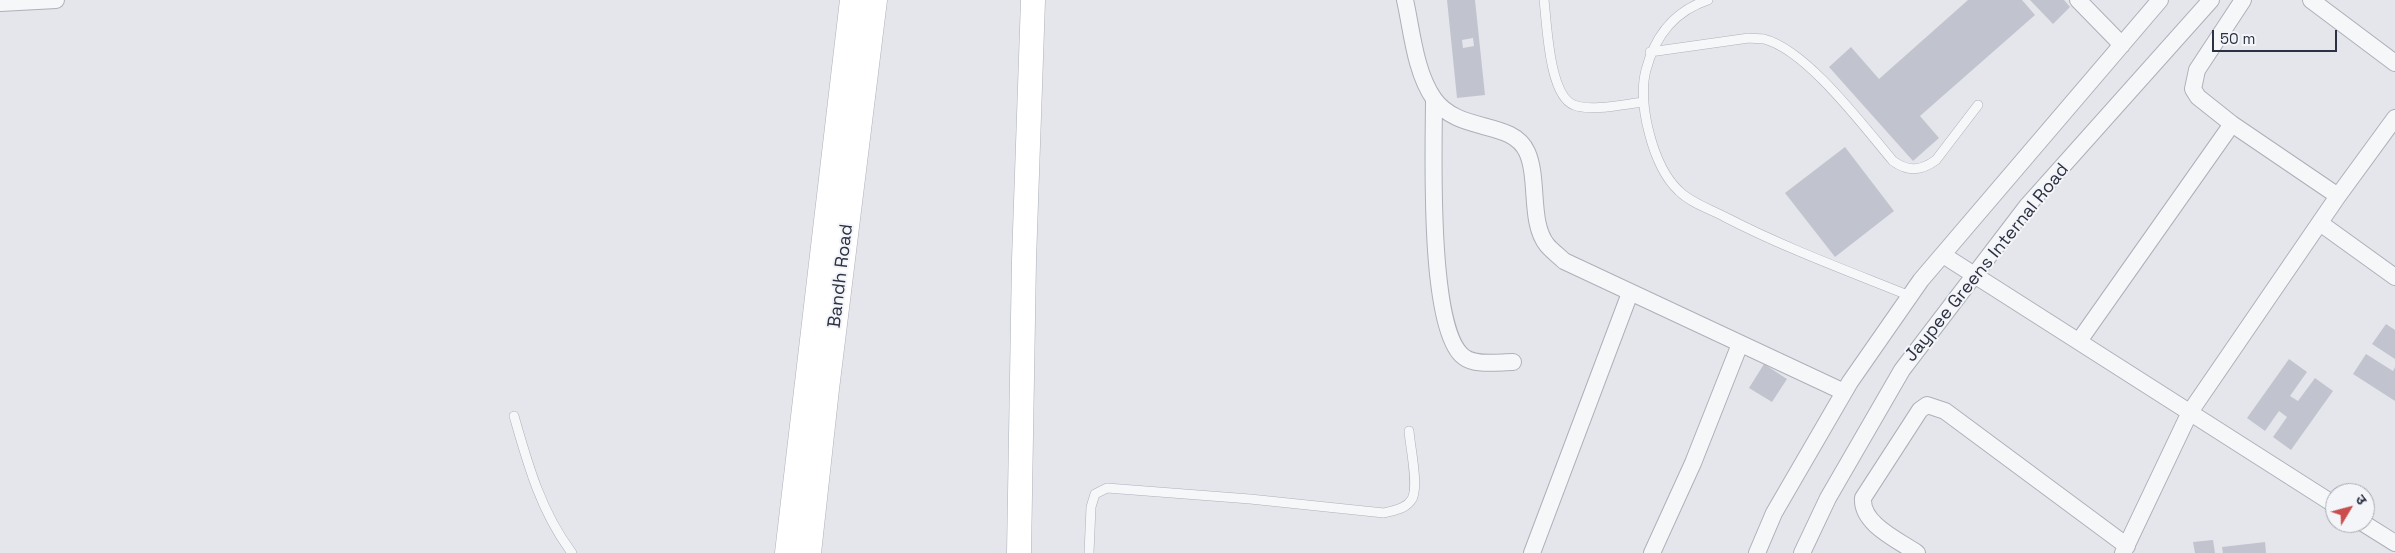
<!DOCTYPE html>
<meta charset="utf-8">
<style>
body{margin:0}
#map{position:relative;width:2395px;height:553px;overflow:hidden;background:#e4e6eb;font-family:"Space Grotesk","Noto Sans Devanagari",sans-serif}
canvas{display:block}
.north{position:absolute;left:2325px;top:483px;width:50px;height:50px;box-sizing:border-box;background:#f4f5f8;border:1px solid #a4a7b0;border-radius:50%;rotate:53deg;font-size:14px;font-weight:700;line-height:20px;text-align:center;color:#2c3143}
.north::after{content:'';display:block;margin:auto;width:18px;height:22px;background:#cb4e4e;clip-path:polygon(50% 0,100% 100%,50% 72%,0 100%)}
.scale{position:absolute;left:2212px;top:30px;width:125px;height:22px;box-sizing:border-box;border:2px solid #2c3143;border-top:0;padding-left:6px;font-size:15px;line-height:18px;white-space:nowrap;color:#2c3143;-webkit-text-stroke:4px #f4f5f8;paint-order:stroke}
</style>
<div id="map">
<canvas width="2395" height="553"></canvas>
<div class="north">उ</div>
<div class="scale">50 m</div>
</div>
<script>
const ctx = document.querySelector('canvas').getContext('2d');
ctx.lineJoin = 'round';
function paint(path, color) { ctx.fillStyle = color; ctx.fill(path, 'evenodd'); }
function trace(path, color, width, dash) { ctx.strokeStyle = color; ctx.lineWidth = width; ctx.lineCap = dash ? 'butt' : 'round'; ctx.setLineDash(dash || []); ctx.stroke(path); }
function label(font, color, halo, rows, align = 'center') {
  ctx.font = font + ' "Space Grotesk",sans-serif'; ctx.lineWidth = 4; ctx.setLineDash([]); ctx.textBaseline = 'middle'; ctx.strokeStyle = halo; ctx.fillStyle = color; for (const [text, x, y, turn = 0] of rows) {
    ctx.save(); ctx.translate(x, y); ctx.rotate((+turn || 0) * Math.PI / 180); ctx.textAlign = isNaN(turn) ? turn : align; if (halo) ctx.strokeText(text, 0, 0); ctx.fillText(text, 0, 0); ctx.restore();
  }
}
paint(new Path2D(`
 M1447,0H1475L1485,95L1457,98ZM1473,38L1474,46L1463,48L1462,40Z
 M1968,0H2022L2035,15L1920,116L1939,138L1913,161L1829,67L1851,47L1879,79Z
 M2030,0H2064L2070,7L2053,24Z
 M1845,147L1894,211L1835,257L1785,193Z
 M2386,324L2395,330V359L2372,344Z
 M2366,354L2393,371L2395,367V401L2353,374Z
 M2289,359L2307,372L2290,396L2298,401L2315,378L2333,391L2291,450L2273,437L2287,417L2279,411L2265,431L2247,418Z
 M1764,364L1787,379L1772,402L1749,388Z
 M2213,540L2215,553H2195L2193,542Z
 M2265,542L2266,553H2223L2222,547Z`), '#c1c4ce');
const lane = new Path2D(`
 M1544,0C1547,24 1549,96 1574,105C1591,112 1625,104 1644,102
 M1708,0C1674,11 1655,36 1646,70C1637,103 1653,167 1679,191C1691,203 1710,209 1725,217C1785,248 1848,271 1910,296
 M1650,52L1749,38C1753,39 1759,38 1764,39C1807,50 1864,127 1893,161C1908,172 1921,171 1936,160L1978,105
 M514,416C528,465 541,512 572,553
 M1089,553L1091,507L1095,494L1107,488L1250,499L1384,513C1395,510 1406,509 1412,499C1419,486 1410,446 1409,431`);
const street = new Path2D(`
 M1405,0C1412,31 1415,72 1434,99C1459,134 1512,119 1527,152C1539,178 1529,223 1547,245C1552,251 1558,255 1564,261L1844,392
 M2078,0L2122,45
 M2243,0L2197,70L2193,89L2198,97L2232,124L2338,196
 M2311,0L2395,63
 M0,3L56,0
 M1434,99C1434,145 1427,331 1464,357C1475,366 1499,362 1513,362
 M2320,223L2395,277
 M1943,255L2335,505
 M2079,341L2232,124
 M2363,523L2395,543
 M1532,553L1630,293
 M1652,553L1693,463L1740,344
 M1757,553L1774,513L1850,382L1921,280L2160,0
 M1802,553L1828,498L1902,370L2027,206L2211,0
 M1917,553C1898,540 1861,524 1863,498L1920,410L1927,405L1945,411L2127,546
 M2123,553L2190,412L2338,196L2395,118`);
const secondary = new Path2D(`
 M787,553L852,0
 M809,553L827,389L875,0
 M1019,553L1024,260L1033,0`);
trace(lane, '#adb0b9', 10);
trace(street, '#adb0b9', 18);
trace(secondary, '#adb0b9', 25);
trace(lane, '#f6f7f9', 9);
trace(street, '#f6f7f9', 16);
trace(secondary, '#fff', 24);
label('18px', '#2c3143', '#f4f5f8', [
 ["Jaypee Greens Internal Road",1987,263,-51],
 ["Bandh Road",841,276,-83]
]);
</script>
